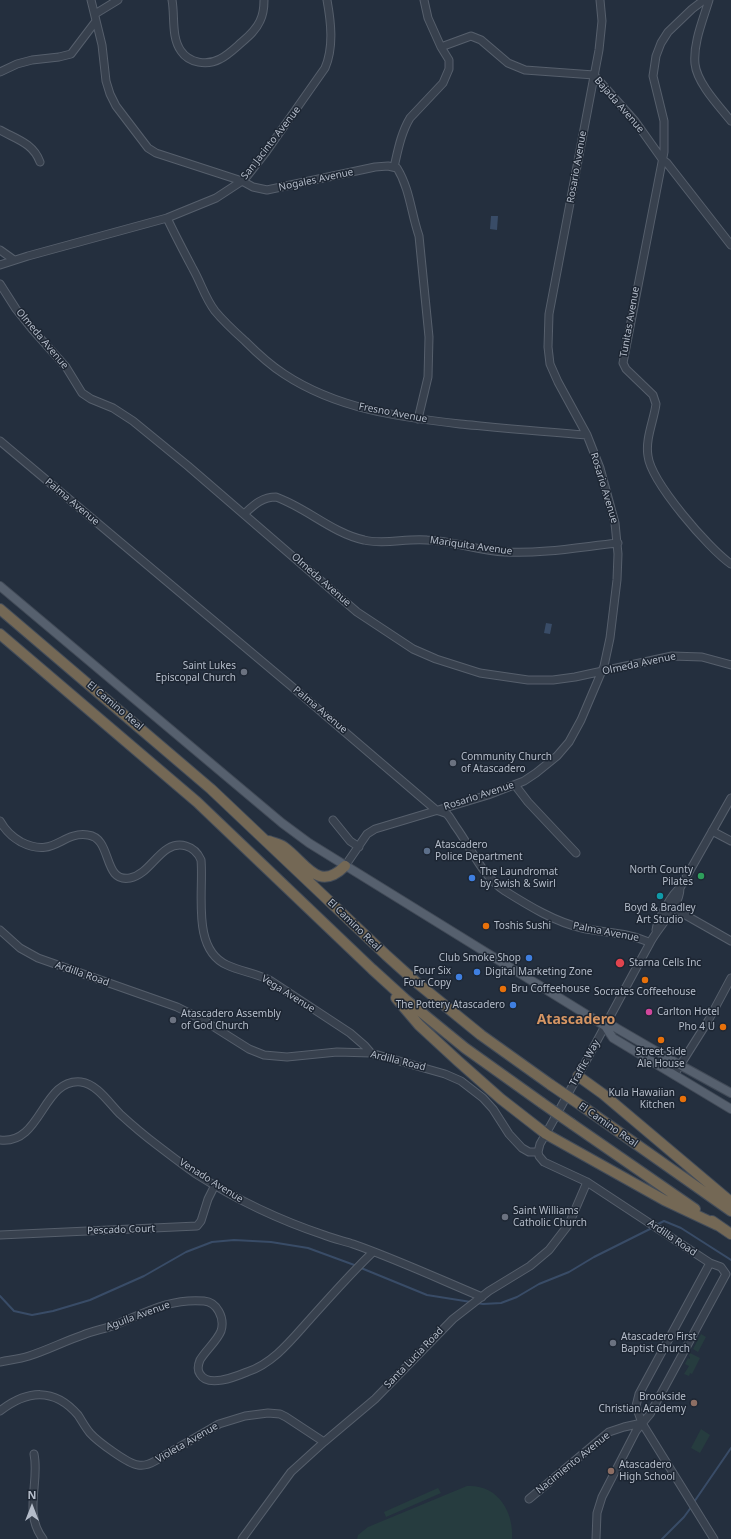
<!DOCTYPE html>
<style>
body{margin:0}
#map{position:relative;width:731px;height:1539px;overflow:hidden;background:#242f3e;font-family:"Noto Sans",sans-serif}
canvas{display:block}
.north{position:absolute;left:12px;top:1487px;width:40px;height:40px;-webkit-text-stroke:3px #1d2633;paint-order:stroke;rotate:0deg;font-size:11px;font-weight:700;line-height:16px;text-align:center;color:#b4bcc9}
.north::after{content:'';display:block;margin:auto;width:14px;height:18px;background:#b4bcc9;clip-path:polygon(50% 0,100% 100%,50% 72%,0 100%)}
</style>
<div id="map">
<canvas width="731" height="1539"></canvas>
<div class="north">N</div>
</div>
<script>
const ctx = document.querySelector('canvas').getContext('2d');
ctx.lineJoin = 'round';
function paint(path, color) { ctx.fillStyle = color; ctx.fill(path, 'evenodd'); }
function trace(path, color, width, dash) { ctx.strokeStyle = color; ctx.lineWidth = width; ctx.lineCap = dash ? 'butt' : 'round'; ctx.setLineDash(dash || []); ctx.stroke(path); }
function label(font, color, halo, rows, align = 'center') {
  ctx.font = font + ' "Noto Sans",sans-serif'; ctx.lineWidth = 3; ctx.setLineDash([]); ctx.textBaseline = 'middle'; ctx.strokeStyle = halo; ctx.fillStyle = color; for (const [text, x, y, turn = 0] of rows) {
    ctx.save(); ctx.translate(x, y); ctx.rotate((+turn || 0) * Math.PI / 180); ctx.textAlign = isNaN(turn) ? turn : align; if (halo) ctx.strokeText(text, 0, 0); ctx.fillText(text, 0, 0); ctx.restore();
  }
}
paint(new Path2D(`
 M701,1334L706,1337L698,1352L693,1349Z
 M690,1353L700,1358L692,1374L690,1373L689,1376L684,1374L689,1366L685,1364L688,1358L690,1359V1357L689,1356Z
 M701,1429L710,1435L700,1453L691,1448Z
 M467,1486C497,1484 514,1511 512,1539H357L358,1535L368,1527Z
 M438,1488L441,1493L386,1517L384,1512Z`), '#263c3f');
paint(new Path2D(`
 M491,216H498L497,230L490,229Z
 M546,623L552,624L550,634L544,633Z`), '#394c67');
trace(new Path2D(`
 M656,1225L664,1221L681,1228L731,1260
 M361,1268L427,1295L471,1302
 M0,1296L14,1311L32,1315L53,1311L90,1300L144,1276L186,1252L212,1242L234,1240L271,1242L308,1248L357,1266
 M477,1303L483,1304L501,1303L517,1297L539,1284L569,1272L594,1257L652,1228
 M694,1502L731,1448
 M662,1539L684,1517L692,1506`), '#394c67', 2);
const minor = new Path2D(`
 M91,0L102,45L106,81L110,94L116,106L148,148L156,153L242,181L253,187L267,190L375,167L388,166L397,168C410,189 411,213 419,236L429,337L428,377L418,419
 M172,0C175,16 171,37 181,51C189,63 207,66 220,59C228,55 235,48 242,42C249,36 256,30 260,21C263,15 264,6 264,0
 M704,0L692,9L668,32L661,43L656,56L653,76L664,121V152L623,363L626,369L653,395L656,404C654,420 645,439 648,456C651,482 709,549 731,564
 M709,0C703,20 693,43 695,64C697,83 719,106 731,121
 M95,14L118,0
 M441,47L471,36L481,40L508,63L525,70L594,75L635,121L662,159L667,163L731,245
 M0,72L17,64L32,60L59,57L71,54L96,21
 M0,130C16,139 33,143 40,162
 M394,167C398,150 401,133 410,118L443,83L449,69V60L441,47L428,18L424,0
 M167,218C175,235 184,252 193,269C201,283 205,298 215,311C224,322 235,332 245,341C257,353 270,365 284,374C337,409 399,417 460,424C503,428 544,432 587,435
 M0,250L14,260
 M0,265L28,256L167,218L216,198L242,181L248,175L266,152L325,68C334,47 331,22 327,0
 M0,284L16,309L32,329L66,367L82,393L91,399L113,408L133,421L188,466L357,612L413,649L436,659L480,673L528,680H553L575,677L672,656L702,657L731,665
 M0,441L290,685L436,810C439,811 444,812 447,814C451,818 453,823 456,827C472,849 481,875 505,891C529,906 555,922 582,928C604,933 629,932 650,943
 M244,514C254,505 262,497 276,497C307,508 332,533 364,540C384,545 406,538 427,540C454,541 479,551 505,552C543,554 580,547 618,543
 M515,785L528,802L576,853
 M333,820L350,841L359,847
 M0,821C5,830 12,837 21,842C55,859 61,831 88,835C113,838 102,883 130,878C152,874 161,839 186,846C193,848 198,853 201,860C204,891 191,949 227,965C242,972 257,973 271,981L350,1033L365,1046L371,1053
 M712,831L731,841
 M345,866L367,834L375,829L488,795L524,781L536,773L557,756L569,742L581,720L604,666L610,638L617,580L618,554L615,523L600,468L587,435L558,382L550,364L548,347L549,314L599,50L602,21L600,0
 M673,908L731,941
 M0,930L20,948L38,958L177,1007L203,1020L249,1049L264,1055L287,1057L337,1052L371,1053L445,1074L461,1081L483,1098L493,1109L509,1134L522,1148L529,1152H538L539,1156L544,1162L587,1182L710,1263L721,1267L726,1274L650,1414L636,1431L602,1497L597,1513L596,1539
 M656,930C657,921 672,893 680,888L731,798
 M674,1075L708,1021L731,978
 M0,1140C42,1145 42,1078 81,1082C97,1084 109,1103 120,1114C132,1125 145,1136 157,1145C170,1155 183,1165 196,1174C237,1200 279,1220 324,1235C334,1239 344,1241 353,1244C396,1259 439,1279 482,1297
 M538,1152L540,1144C578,1078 613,1010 650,943C658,927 680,907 680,888
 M0,1235L197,1226L201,1221L208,1199L215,1185
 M710,1263L639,1394L636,1406L642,1423L714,1539
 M0,1362C10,1360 20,1359 29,1356C48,1350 65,1341 83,1335C93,1331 104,1329 115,1325C145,1313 169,1298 204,1301C217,1302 225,1318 221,1331C217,1341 206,1350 200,1360C198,1365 197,1370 200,1374C208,1388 235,1377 247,1372C274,1363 292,1339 311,1318C331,1296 351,1273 373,1252
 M0,1411C27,1390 54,1387 78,1415C82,1421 85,1427 90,1433C97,1441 128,1464 138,1465C144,1466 150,1464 155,1461L219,1424L245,1416L268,1413L280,1414L286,1417L324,1442
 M34,1454C40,1482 23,1513 43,1539
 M529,1499L609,1432L624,1427L642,1423
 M242,1539L291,1472L324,1442L375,1399L453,1319L489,1291L530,1266L549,1250L569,1224L587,1182`);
const major = new Path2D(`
 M0,586L282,823L309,843L605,1026H613L618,1029L680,1065L731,1093
 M605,1026L613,1038L731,1109`);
const highway = new Path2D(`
 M0,609L211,789L386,955L416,982L481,1035L551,1085
 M0,634L197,802L372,969L405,999L465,1048L542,1103
 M269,841C274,843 280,844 284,847C306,863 318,893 345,866
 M396,998L419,1025L458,1061L501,1099L546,1134L664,1200L717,1225
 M578,1076L603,1094L731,1202
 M582,1106L731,1211
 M572,1124L695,1209
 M712,1221L731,1234`);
trace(minor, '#565f6c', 9);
trace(major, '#414a57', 10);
trace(highway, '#434c59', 12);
trace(minor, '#38414e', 7);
trace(major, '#56606e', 8);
trace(highway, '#746855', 10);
const highwayBridge = new Path2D(`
 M551,1085L582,1106
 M542,1103L572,1124`);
trace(highwayBridge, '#434c59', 12, []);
trace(highwayBridge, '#746855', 10);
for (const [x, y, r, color] of [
 [244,672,4,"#6b7280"],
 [453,763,4,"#6b7280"],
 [427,851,4,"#5c6f8a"],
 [701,876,4,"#2e9e5b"],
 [472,878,4,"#3f7fe0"],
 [660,896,4,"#0f9aa8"],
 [486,926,4,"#e8710a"],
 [529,958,4,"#3f7fe0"],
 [620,963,5,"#e0444e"],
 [477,972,4,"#3f7fe0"],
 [459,977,4,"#3f7fe0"],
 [645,980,4,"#e8710a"],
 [503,989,4,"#e8710a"],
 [513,1005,4,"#3f7fe0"],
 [649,1012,4,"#d1479c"],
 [173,1020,4,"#6b7280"],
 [723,1027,4,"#e8710a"],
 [661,1040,4,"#e8710a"],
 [683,1099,4,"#e8710a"],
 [505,1217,4,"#6b7280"],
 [613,1343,4,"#6b7280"],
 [694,1403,4,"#8d6e63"],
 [611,1471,4,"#8d6e63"]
]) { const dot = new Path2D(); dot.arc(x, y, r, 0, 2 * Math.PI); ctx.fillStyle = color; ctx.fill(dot); trace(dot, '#1d2633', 1.5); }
label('10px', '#b4bcc9', '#1d2633', [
 ["Bajada Avenue",619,105,49],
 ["San Jacinto Avenue",271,143,-52],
 ["Rosario Avenue",577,167,-80],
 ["Nogales Avenue",316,180,-12],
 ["Tunitas Avenue",630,322,-80],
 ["Olmeda Avenue",42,339,50],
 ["Fresno Avenue",393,413,11],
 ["Rosario Avenue",604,488,73],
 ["Palma Avenue",72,502,40],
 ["Mariquita Avenue",471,546,8],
 ["Olmeda Avenue",321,580,41],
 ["Olmeda Avenue",639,664,-12],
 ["El Camino Real",115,706,40],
 ["Palma Avenue",320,710,40],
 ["Rosario Avenue",479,796,-18],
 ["El Camino Real",354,925,44],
 ["Palma Avenue",606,932,11],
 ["Ardilla Road",82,974,19],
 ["Vega Avenue",288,994,32],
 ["Ardilla Road",398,1061,14],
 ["Traffic Way",585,1063,-61],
 ["El Camino Real",608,1125,35],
 ["Venado Avenue",211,1181,32],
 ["Pescado Court",121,1230,-2],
 ["Ardilla Road",672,1238,34],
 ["Aguila Avenue",138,1316,-20],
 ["Santa Lucia Road",414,1358,-46],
 ["Violeta Avenue",187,1443,-30],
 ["Nacimiento Avenue",573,1463,-39]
]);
label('10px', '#b4bcc9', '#1d2633', [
 ["Saint Lukes",236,666,"right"],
 ["Episcopal Church",236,678,"right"],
 ["Community Church",461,757],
 ["of Atascadero",461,769],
 ["Atascadero",435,845],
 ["Police Department",435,857],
 ["North County",693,870,"right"],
 ["Pilates",693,882,"right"],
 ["The Laundromat",480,872],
 ["by Swish & Swirl",480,884],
 ["Boyd & Bradley",660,908,"center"],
 ["Art Studio",660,920,"center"],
 ["Toshis Sushi",494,926],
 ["Club Smoke Shop",521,958,"right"],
 ["Starna Cells Inc",629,963],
 ["Four Six",451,971,"right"],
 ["Four Copy",451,983,"right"],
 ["Digital Marketing Zone",485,972],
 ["Bru Coffeehouse",511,989],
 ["Socrates Coffeehouse",645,992,"center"],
 ["The Pottery Atascadero",505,1005,"right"],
 ["Carlton Hotel",657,1012],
 ["Atascadero Assembly",181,1014],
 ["of God Church",181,1026],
 ["Pho 4 U",715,1027,"right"],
 ["Street Side",661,1052,"center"],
 ["Ale House",661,1064,"center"],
 ["Kula Hawaiian",675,1093,"right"],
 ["Kitchen",675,1105,"right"],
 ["Saint Williams",513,1211],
 ["Catholic Church",513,1223],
 ["Atascadero First",621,1337],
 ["Baptist Church",621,1349],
 ["Brookside",686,1397,"right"],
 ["Christian Academy",686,1409,"right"],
 ["Atascadero",619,1465],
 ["High School",619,1477]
], 'left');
label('bold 14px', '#d59563', '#1d2633', [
 ["Atascadero",576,1020]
]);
</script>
